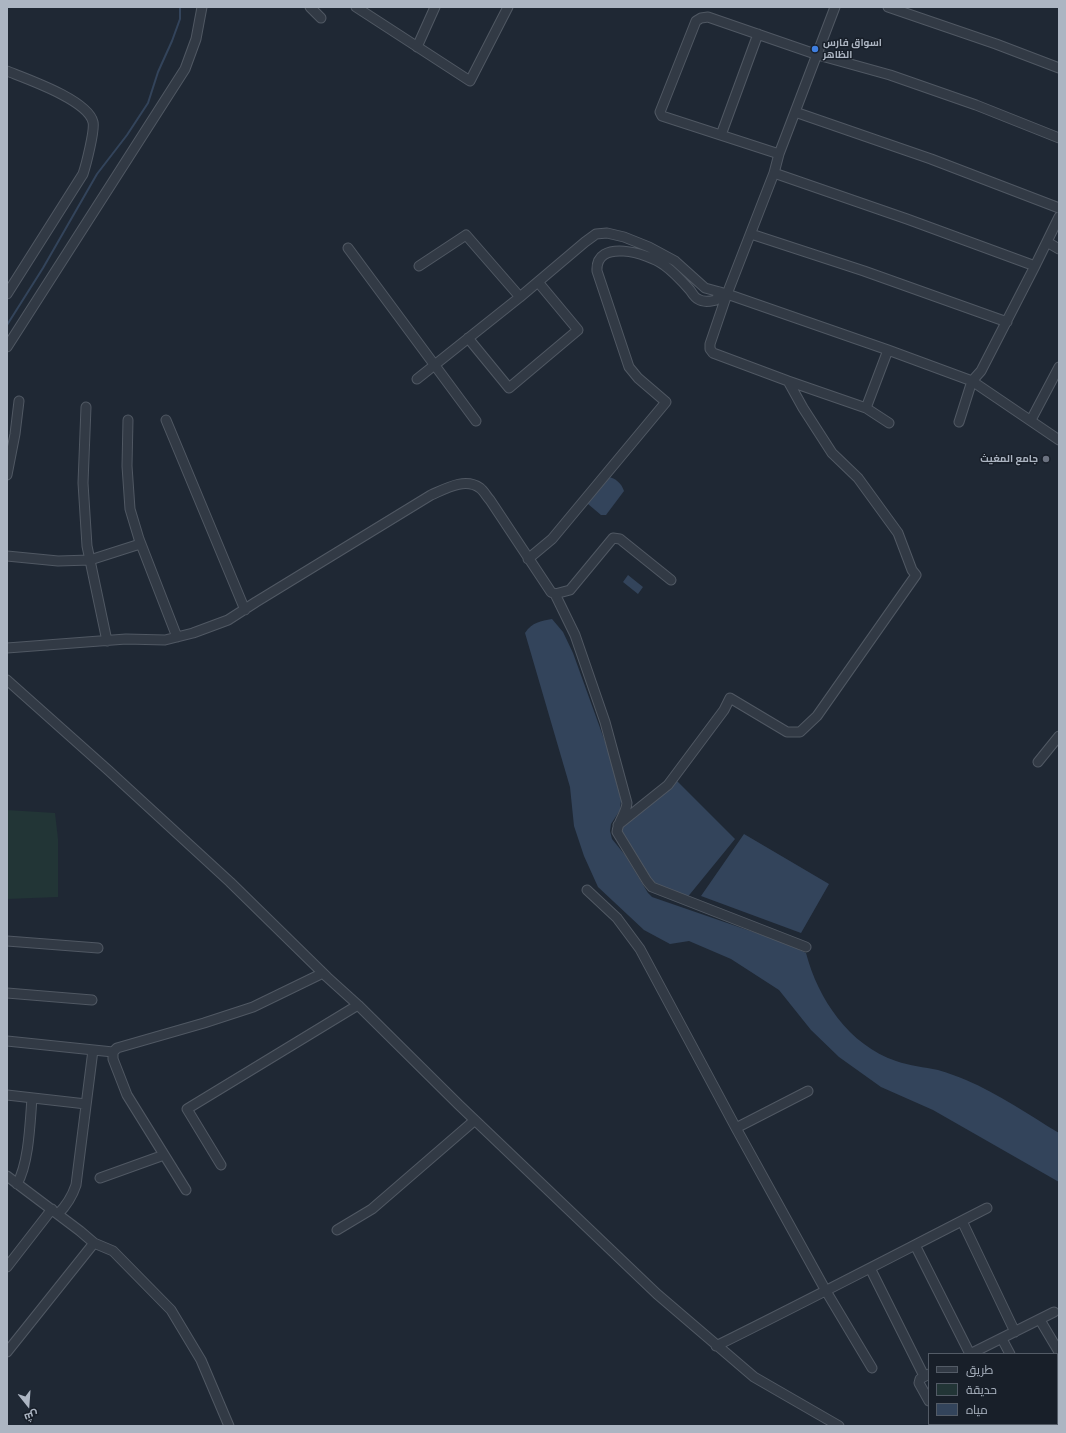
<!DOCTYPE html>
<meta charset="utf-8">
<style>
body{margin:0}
#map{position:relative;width:1066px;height:1433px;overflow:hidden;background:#1f2834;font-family:"PT Sans",Cairo,sans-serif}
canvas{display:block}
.frame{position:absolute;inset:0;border:8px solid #acb5c2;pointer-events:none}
.legend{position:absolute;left:928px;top:1353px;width:130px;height:72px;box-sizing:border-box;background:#181f29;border:1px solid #535b66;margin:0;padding:5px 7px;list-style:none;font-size:12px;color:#acb5c2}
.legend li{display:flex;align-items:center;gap:8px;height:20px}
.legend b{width:20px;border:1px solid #535b66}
.north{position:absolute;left:8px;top:1385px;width:40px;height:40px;-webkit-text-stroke:3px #181f29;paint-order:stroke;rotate:163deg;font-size:11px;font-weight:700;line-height:16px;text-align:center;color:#acb5c2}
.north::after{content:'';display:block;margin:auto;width:14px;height:18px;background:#acb5c2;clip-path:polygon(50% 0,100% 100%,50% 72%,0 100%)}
</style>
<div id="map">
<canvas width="1066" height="1433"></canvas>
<div class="frame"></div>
<ul class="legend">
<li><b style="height:5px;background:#323a45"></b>طريق</li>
<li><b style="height:11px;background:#223536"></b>حديقة</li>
<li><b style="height:11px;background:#33445b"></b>مياه</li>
</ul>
<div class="north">ش</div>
</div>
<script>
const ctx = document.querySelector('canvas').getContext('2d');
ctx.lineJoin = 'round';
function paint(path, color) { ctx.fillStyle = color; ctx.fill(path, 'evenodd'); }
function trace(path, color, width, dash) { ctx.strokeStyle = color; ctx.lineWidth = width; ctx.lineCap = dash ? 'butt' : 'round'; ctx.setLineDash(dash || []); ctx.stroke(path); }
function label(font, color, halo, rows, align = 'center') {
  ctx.font = font + ' "PT Sans",Cairo,sans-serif'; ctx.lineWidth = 3; ctx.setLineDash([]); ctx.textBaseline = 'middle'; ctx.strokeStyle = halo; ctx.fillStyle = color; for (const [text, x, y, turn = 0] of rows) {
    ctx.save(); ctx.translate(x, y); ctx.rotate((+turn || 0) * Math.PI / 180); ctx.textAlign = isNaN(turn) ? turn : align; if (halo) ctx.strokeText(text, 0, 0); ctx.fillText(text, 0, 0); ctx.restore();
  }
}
paint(new Path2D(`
 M7,810L55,813L58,839V897L7,899Z`), '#223536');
paint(new Path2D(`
 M607,477C615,477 622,484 624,491L606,515H601L588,504V498Z
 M628,575L643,587L638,594L623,582Z
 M552,619L563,632L573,653L608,750L621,800L620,810L611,824L610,831L612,839L625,855L648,893L652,897L788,944L806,953C818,999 849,1045 896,1061C910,1066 924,1067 938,1070C948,1073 957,1076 966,1080C999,1094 1029,1115 1059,1133V1182L933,1110L881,1087L839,1057L811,1030L779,990L731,959L689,941L670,944L644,930L598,887L584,856L574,826L570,787L525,633C532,622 541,621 552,619Z
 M676,780L735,839L686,899L653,886L620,828Z
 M744,834L829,884L801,933L701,896Z`), '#33445b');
trace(new Path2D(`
 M7,325L43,268L97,174L127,135L148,103L158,72L172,41L180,19V7`), '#33445b', 2);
const minor = new Path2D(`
 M310,7L321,18
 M356,7L470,81L508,7
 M835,7L779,154L774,173L727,294L710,344V349L713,353L788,381L866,408L889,423
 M888,7L996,44L1059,68
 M417,47L435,7
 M7,71C27,79 88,100 93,122C95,130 86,165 83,174L7,294
 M795,112L931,159L1059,208
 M721,135L758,34
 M779,154L662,116L660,112L696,21L701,18L708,17L818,55L890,75L976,105L1059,138
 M774,173L907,219L1035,266
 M751,234L864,271L1007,322
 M1047,242L1059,249
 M348,248L476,421
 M419,266L466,235L520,297
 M468,338L509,388L578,330L538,282
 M7,347L185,69L196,39L202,7
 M417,379L520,297L585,242L596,234L607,233L624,237L649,247L675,261L705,288L727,294L888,350L972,381L1059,440
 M86,407L83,483L87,546L107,641
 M866,408L888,350
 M128,420L127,466L130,509L139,539L177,637
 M166,420L245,610
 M1031,420L1059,367
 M959,422L972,381L981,371L1035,266L1059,217
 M7,475L15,434L19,401
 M7,556L58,561L90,560L140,544
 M528,559L552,539L666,402L638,378L629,367L597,271C595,238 648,253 664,265C674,272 682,281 690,290C692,293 695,298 698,299C704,303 711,301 716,300L720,292
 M555,594L575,635L605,722L627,803C626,814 618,821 617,832L647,881L652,887L806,947
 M7,648L126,639L165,640L193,633L228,620L256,602L431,495C445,489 465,477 480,488C484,491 487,497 490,500L551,592L555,594L570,590L613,538L620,539L671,580
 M7,680L108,770L230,882L327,977L358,1005L459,1105L657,1294L754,1377L839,1426
 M1038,762L1059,736
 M618,825L668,785L724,710L730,698L787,732H800L817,716L916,575L912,570L898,533L858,478L832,453L803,408L788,381
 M587,890L617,918L640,949L736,1128L826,1291L872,1368
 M7,941L98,948
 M7,993L92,1000
 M7,1041L113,1052
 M7,1095L86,1104
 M736,1128L808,1091
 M221,1165L187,1109L358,1005
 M7,1176L80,1231L94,1243L113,1251L171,1310L201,1360L229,1426
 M100,1178L164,1155
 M17,1184C29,1163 30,1123 32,1098
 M186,1190L127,1095L113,1059V1052L117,1048L204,1023L253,1007L323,973
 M58,1214C67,1205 72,1197 76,1185L93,1050
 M962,1221L1015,1332
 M337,1230L372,1209L475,1120
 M915,1245L970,1354
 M7,1267L52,1209
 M870,1268L924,1376
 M1040,1320L1059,1352
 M1002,1339L1010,1354
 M716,1346C807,1301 897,1254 987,1208
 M7,1352L94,1243
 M970,1354L1054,1312
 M929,1374L920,1379L919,1383L929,1401
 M1057,1406L1059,1405
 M942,1424L943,1426
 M993,1424L994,1426
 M1014,1426L1018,1424`);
trace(minor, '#505863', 11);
trace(minor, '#323a45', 9);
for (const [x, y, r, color] of [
 [815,49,4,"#3f7fe0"],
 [1046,459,4,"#6b7280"]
]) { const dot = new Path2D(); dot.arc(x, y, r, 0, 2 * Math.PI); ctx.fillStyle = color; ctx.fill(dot); trace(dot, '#181f29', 1.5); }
label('bold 10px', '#acb5c2', '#181f29', [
 ["اسواق فارس",823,43],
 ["الظاهر",823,55],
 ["جامع المغيث",1038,459,"right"]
], 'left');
</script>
